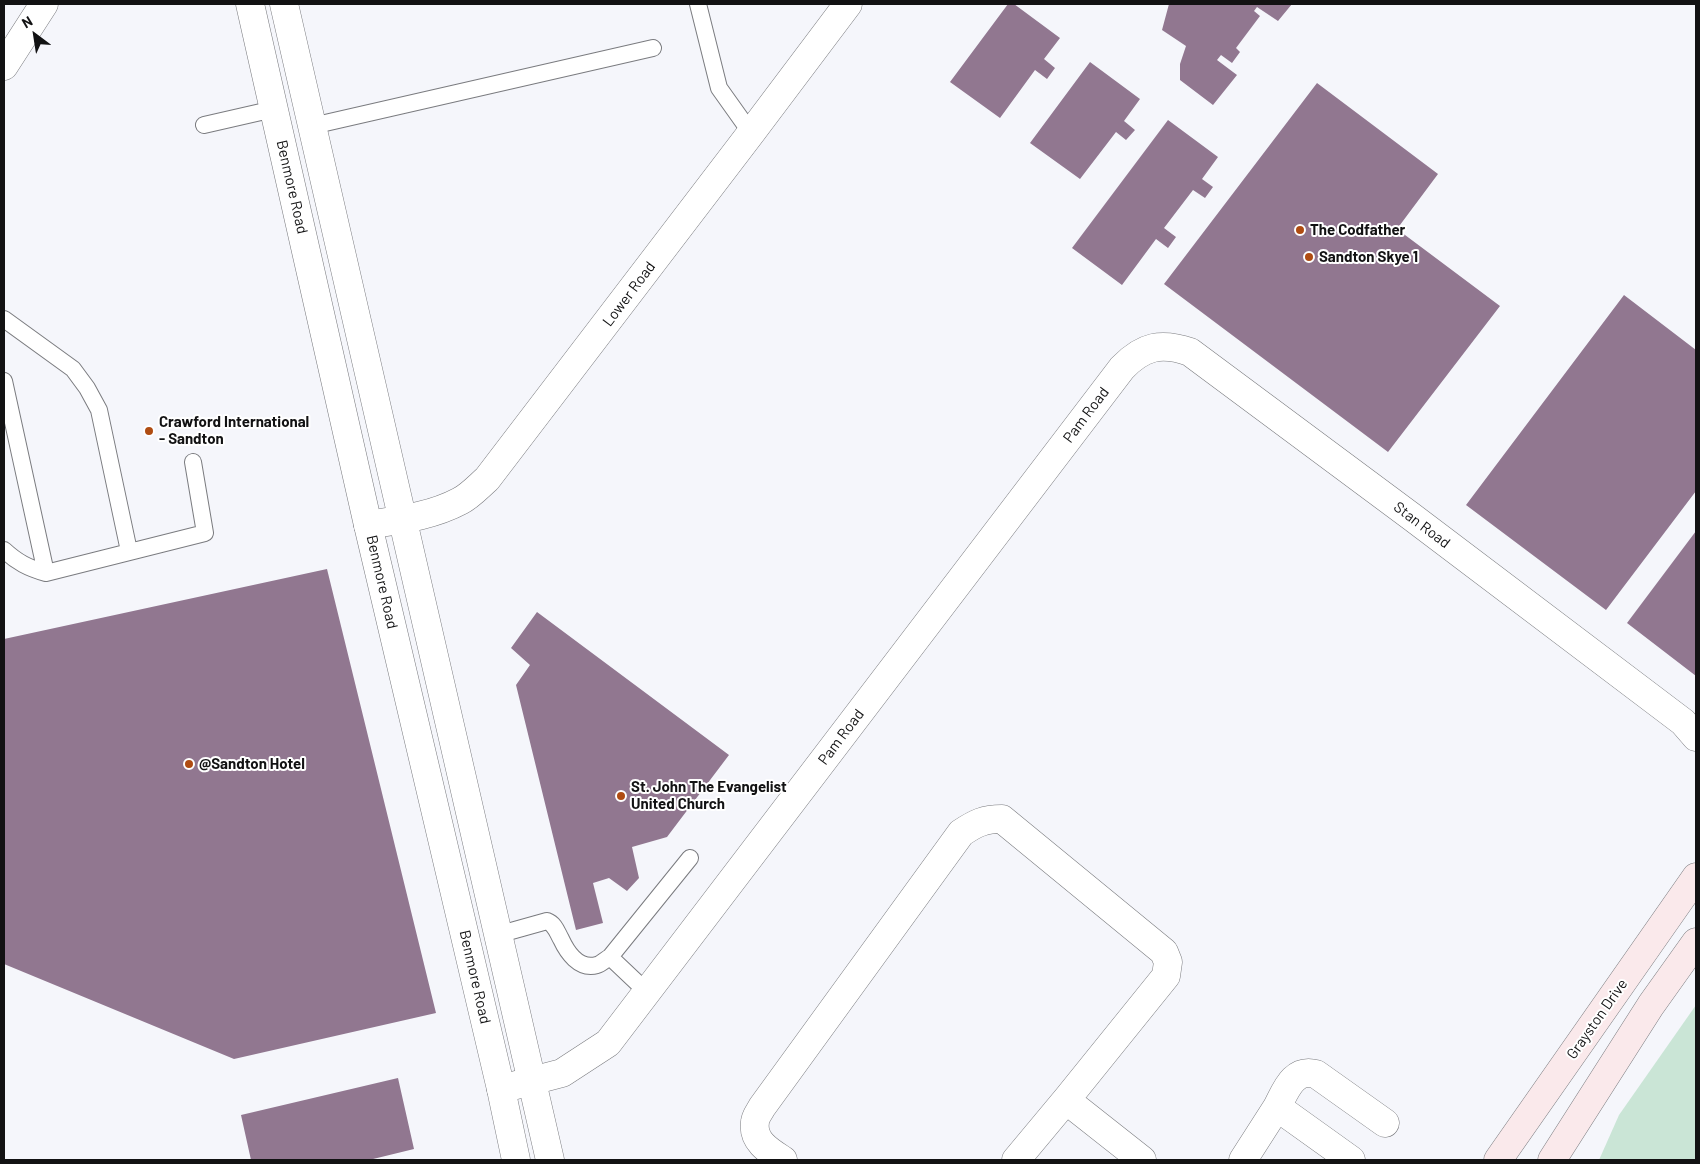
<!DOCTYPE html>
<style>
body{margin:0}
#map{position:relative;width:1700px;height:1164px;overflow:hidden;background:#f5f6fb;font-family:Barlow,sans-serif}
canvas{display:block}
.frame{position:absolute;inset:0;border:5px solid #121213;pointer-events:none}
.north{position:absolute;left:10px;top:10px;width:50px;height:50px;-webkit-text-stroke:4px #fff;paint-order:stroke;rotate:329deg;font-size:14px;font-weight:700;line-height:20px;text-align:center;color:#121213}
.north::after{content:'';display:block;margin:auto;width:18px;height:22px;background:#121213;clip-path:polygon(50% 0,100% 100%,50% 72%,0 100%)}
</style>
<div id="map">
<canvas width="1700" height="1164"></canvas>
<div class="frame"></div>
<div class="north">N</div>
</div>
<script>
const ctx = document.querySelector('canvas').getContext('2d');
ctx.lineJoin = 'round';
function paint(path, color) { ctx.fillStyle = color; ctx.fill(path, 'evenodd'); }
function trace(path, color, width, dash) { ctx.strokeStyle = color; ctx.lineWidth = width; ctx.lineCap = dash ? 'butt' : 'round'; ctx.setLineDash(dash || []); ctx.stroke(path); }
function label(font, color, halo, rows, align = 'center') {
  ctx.font = font + ' Barlow,sans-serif'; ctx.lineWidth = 4; ctx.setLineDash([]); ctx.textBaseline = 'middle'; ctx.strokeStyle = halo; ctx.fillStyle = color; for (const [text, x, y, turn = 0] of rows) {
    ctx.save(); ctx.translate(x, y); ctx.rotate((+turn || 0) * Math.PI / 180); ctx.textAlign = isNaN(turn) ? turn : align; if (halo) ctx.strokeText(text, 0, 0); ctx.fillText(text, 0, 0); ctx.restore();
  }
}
paint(new Path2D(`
 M1696,1005V1160H1599L1619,1115Z`), '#cae5d6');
paint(new Path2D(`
 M1008,4H1014L1060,38L1044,59L1055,68L1047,79L1035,70L1000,118L950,82Z
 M1169,4H1292L1278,21L1257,7L1254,11L1260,16L1236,48L1240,52L1232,63L1221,55L1217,60L1237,75L1213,105L1180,80V64L1186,46L1162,30Z
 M1090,62L1140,99L1124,121L1135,130L1126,140L1116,132L1080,179L1030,143Z
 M1317,83L1438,174L1397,229L1500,306L1388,452L1164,284Z
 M1168,120L1218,157L1202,179L1213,187L1205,198L1193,190L1164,228L1176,237L1168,248L1156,239L1122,285L1072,248Z
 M1624,295L1696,350V491L1606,610L1466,505Z
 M1696,531V676L1627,623Z
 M327,569L436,1013L234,1059L4,964V639Z
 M537,612L729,755L667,837L632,847L639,878L627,891L609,878L593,883L603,923L576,930L516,685L530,665L511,648Z
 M398,1078L414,1149L369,1160H251L241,1115Z`), '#917790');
const service = new Path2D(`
 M698,4L719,88L751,133
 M204,125L274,109
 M312,126L653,48
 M4,319L73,369L87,388L99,410L129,551
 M4,381L46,573
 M4,550C17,562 28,568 46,573L205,533L193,462
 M497,935L547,921C555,924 557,932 561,939C567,952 579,970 597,965C601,964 606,959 610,957L690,858
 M610,957L647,992`);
const minor = new Path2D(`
 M4,66L44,4
 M368,525C399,520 432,516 460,501C470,496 479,486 487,479L751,133L848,4
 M501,1089L562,1073L608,1043L1122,368C1143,346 1161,342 1190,352L1412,517L1683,722L1696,737
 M1277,1107C1286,1090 1293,1068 1316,1074L1385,1123
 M783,1160C769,1151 752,1141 755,1122C755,1117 760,1111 762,1107L961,833C976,823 984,819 1002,819L1164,952L1168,962L1166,976L1066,1100L1142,1160
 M1016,1160L1066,1100
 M1243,1160L1277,1107L1351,1160`);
const tertiary = new Path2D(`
 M250,4L368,525L501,1089L516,1160
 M284,4L550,1160`);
const secondary = new Path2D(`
 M1498,1160L1696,877
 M1552,1160L1651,1005L1696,942`);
trace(service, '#7a7b7f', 18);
trace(minor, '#7a7b7f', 29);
trace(tertiary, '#7a7b7f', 29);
trace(secondary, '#7a7b7f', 29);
trace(service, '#fff', 16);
trace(minor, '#fff', 28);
trace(tertiary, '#fff', 28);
trace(secondary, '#fae9eb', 28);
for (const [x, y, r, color] of [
 [1300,230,5,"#af4c12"],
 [1309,257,5,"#af4c12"],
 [149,431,5,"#af4c12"],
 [189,764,5,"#af4c12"],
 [621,796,5,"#af4c12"]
]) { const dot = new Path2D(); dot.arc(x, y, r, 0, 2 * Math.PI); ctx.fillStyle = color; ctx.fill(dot); trace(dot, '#fff', 2); }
label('15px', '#121213', '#fff', [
 ["Benmore Road",292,187,77],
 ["Lower Road",629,294,-53],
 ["Pam Road",1086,415,-53],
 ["Stan Road",1422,525,37],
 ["Benmore Road",382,582,77],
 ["Pam Road",841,737,-53],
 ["Benmore Road",475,977,77],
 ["Grayston Drive",1597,1019,-55]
]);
label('bold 15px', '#121213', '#fff', [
 ["The Codfather",1310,230],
 ["Sandton Skye 1",1319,257],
 ["Crawford International",159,422],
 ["- Sandton",159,439],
 ["@Sandton Hotel",199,764],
 ["St. John The Evangelist",631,787],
 ["United Church",631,804]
], 'left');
</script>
